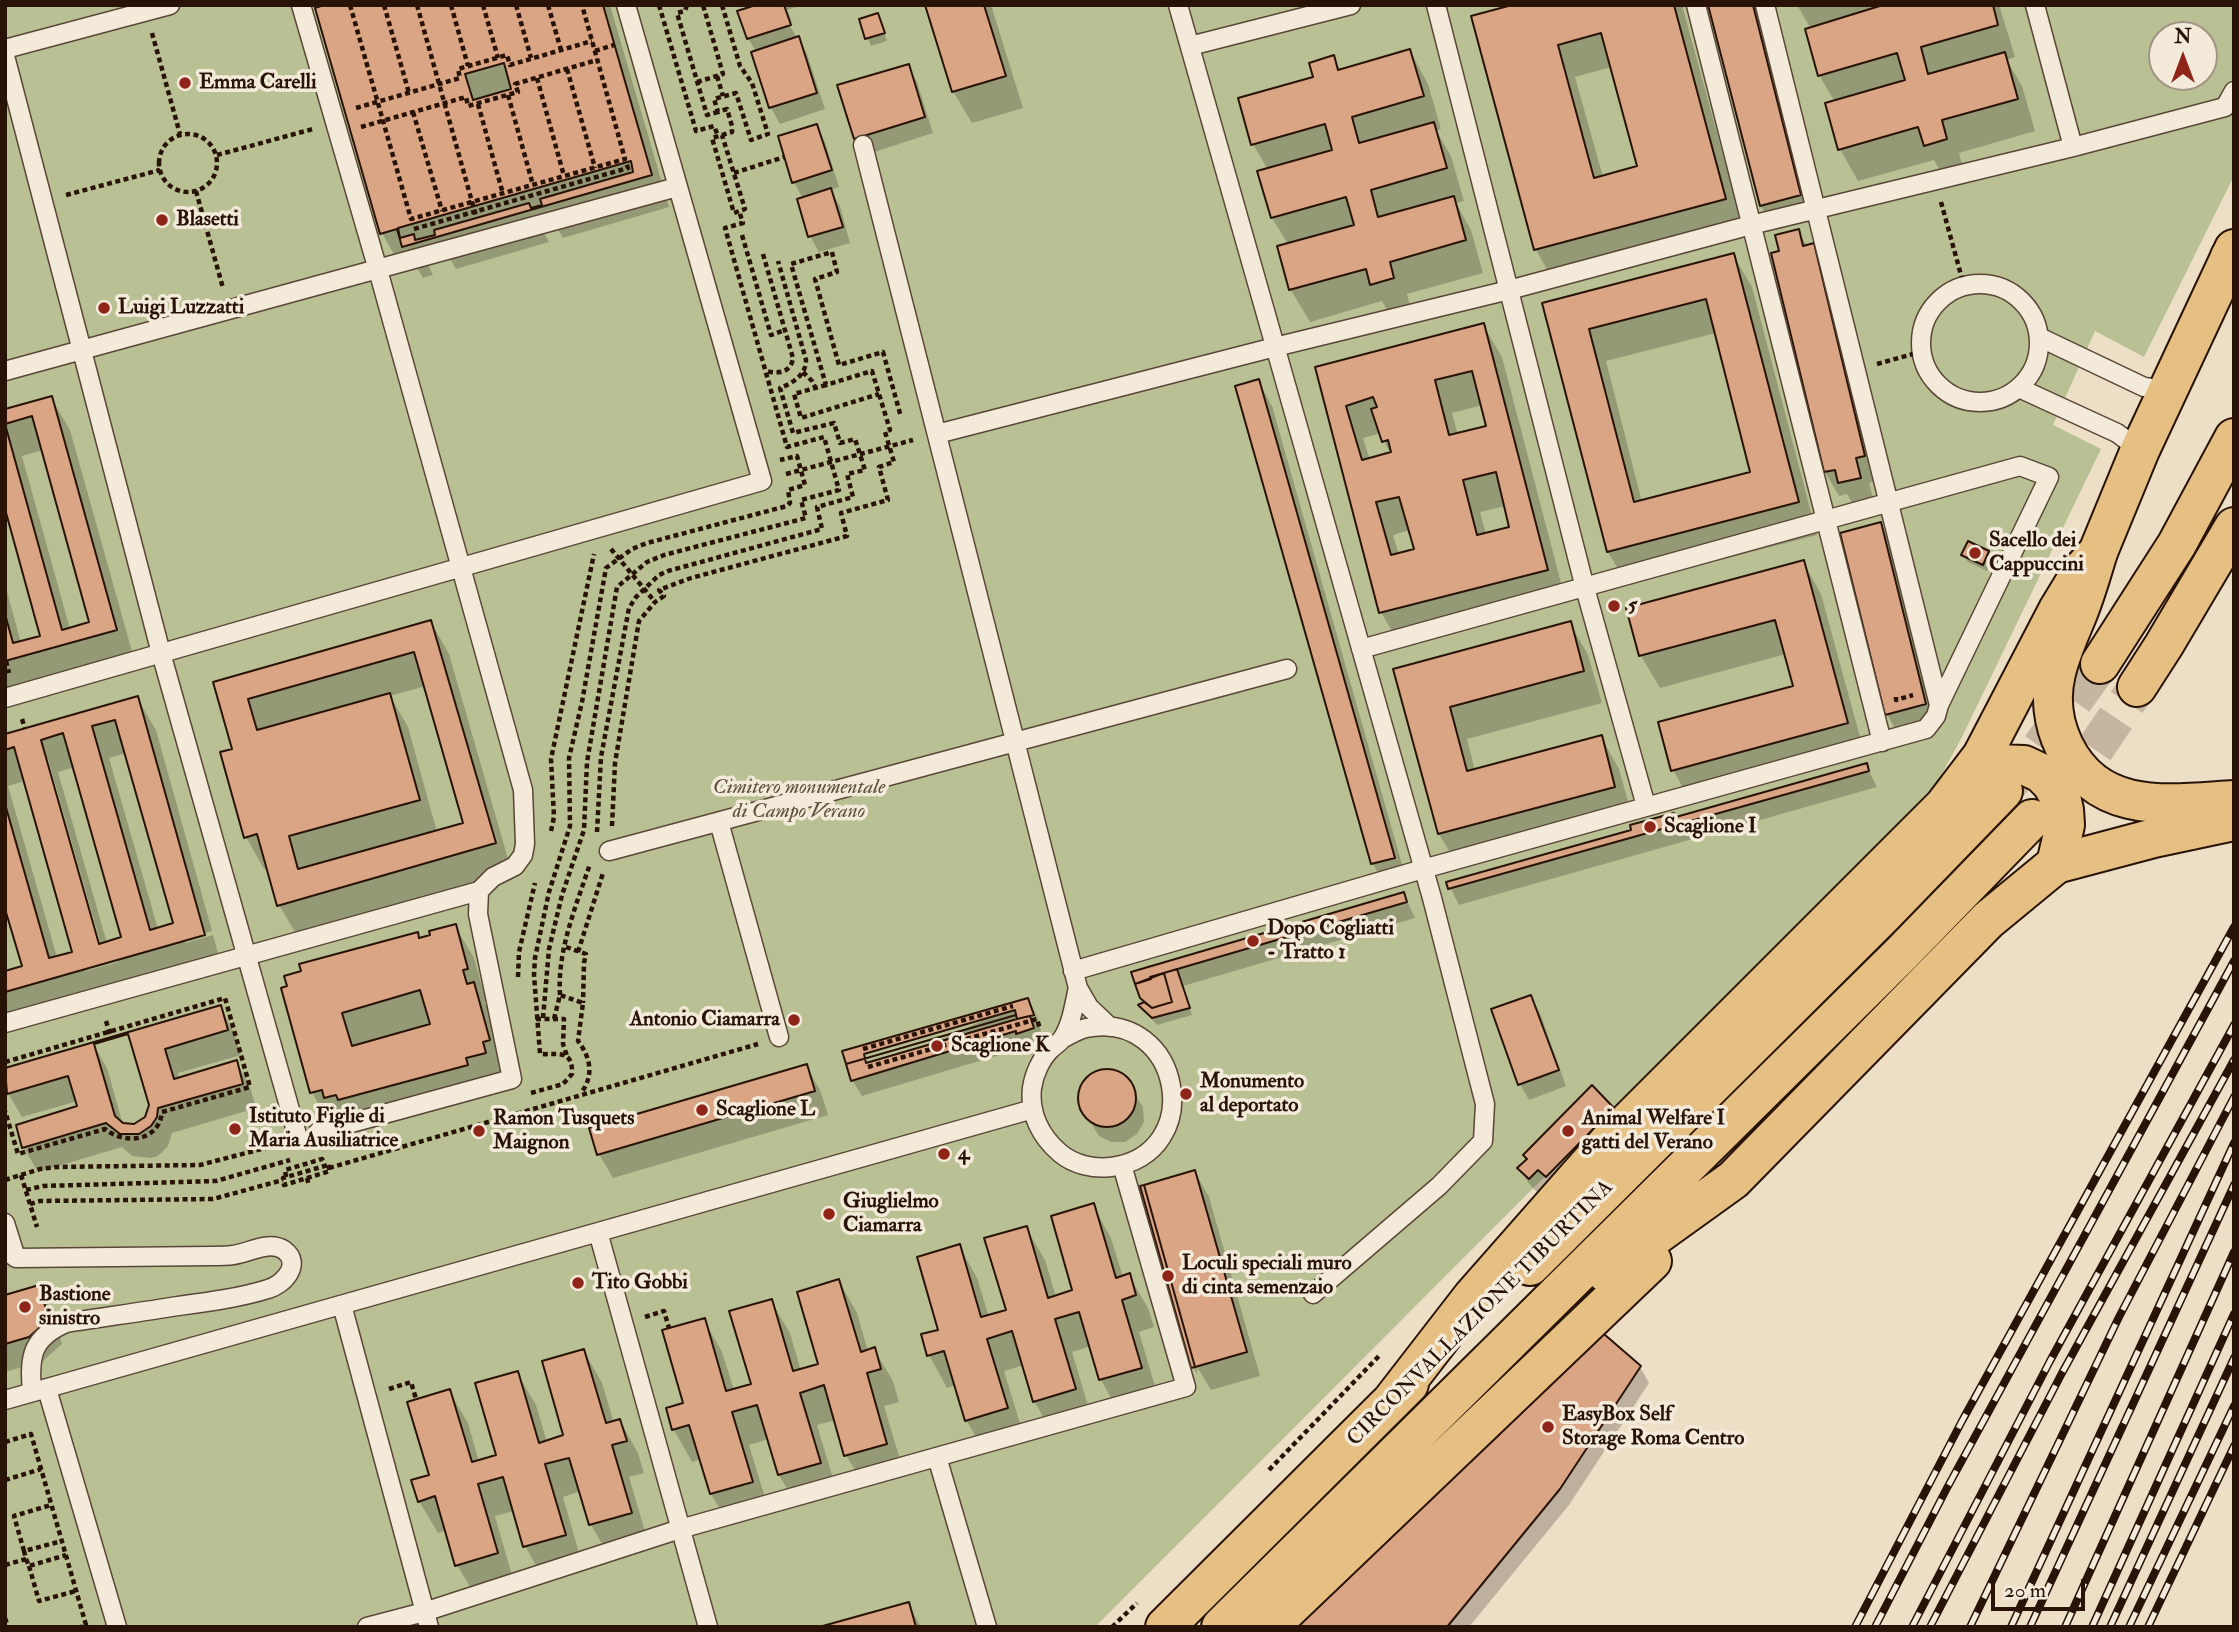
<!DOCTYPE html>
<style>
body{margin:0}
#map{position:relative;width:2239px;height:1632px;overflow:hidden;background:#eddec6;font-family:"IM FELL Double Pica",serif}
canvas{display:block}
.frame{position:absolute;inset:0;border:7px solid #281306;pointer-events:none}
.north{position:absolute;left:2148px;top:21px;width:70px;height:70px;box-sizing:border-box;background:#f3eada;border:2px solid #a29485;border-radius:50%;rotate:0deg;font-size:19px;font-weight:700;line-height:28px;text-align:center;color:#281306}
.north::after{content:'';display:block;margin:auto;width:24px;height:32px;background:#8f2418;clip-path:polygon(50% 0,100% 100%,50% 72%,0 100%)}
.scale{position:absolute;left:1991px;top:1579px;width:94px;height:32px;box-sizing:border-box;border:4px solid #281306;border-top:0;padding-left:9px;font-size:21px;line-height:24px;white-space:nowrap;color:#281306;-webkit-text-stroke:5px #f3eada;paint-order:stroke}
</style>
<div id="map">
<canvas width="2239" height="1632"></canvas>
<div class="frame"></div>
<div class="north">N</div>
<div class="scale">20 m</div>
</div>
<script>
const ctx = document.querySelector('canvas').getContext('2d');
ctx.lineJoin = 'round';
function paint(path, color) { ctx.fillStyle = color; ctx.fill(path, 'evenodd'); }
function trace(path, color, width, dash) { ctx.strokeStyle = color; ctx.lineWidth = width; ctx.lineCap = dash ? 'butt' : 'round'; ctx.setLineDash(dash || []); ctx.stroke(path); }
function label(font, color, halo, rows, align = 'center') {
  ctx.font = font + ' "IM FELL Double Pica",serif'; ctx.lineWidth = 7; ctx.setLineDash([]); ctx.textBaseline = 'middle'; ctx.strokeStyle = halo; ctx.fillStyle = color; for (const [text, x, y, turn = 0] of rows) {
    ctx.save(); ctx.translate(x, y); ctx.rotate((+turn || 0) * Math.PI / 180); ctx.textAlign = isNaN(turn) ? turn : align; if (halo) ctx.strokeText(text, 0, 0); ctx.fillText(text, 0, 0); ctx.restore();
  }
}
paint(new Path2D(`
 M5,5H2234V176L2144,357L2095,331L2053,425L2101,449L1961,739L1938,781L1916,805L1095,1627H5ZM2162,35H2204V77H2162Z`), '#b9c194');
paint(new Path2D(`
 M330,5H610L669,207L563,238L553,221L540,225L549,242L456,269L446,252L425,258L433,275L423,278L413,261L400,265L382,233Z
 M762,5H803L787,10L794,26L788,16L785,18L807,54L825,109L780,124L771,108L753,53L756,52L748,38Z
 M927,5H991L1023,108L972,123L953,91Z
 M1519,5H1682L1744,232L1554,282L1536,250L1473,18ZM1611,67L1639,167L1603,177L1575,77Z
 M1710,5H1759L1814,220L1775,230L1761,206Z
 M1797,5H1999L2015,57L2007,60L2022,86L2035,131L1959,153L1964,172L1944,178L1934,160L1858,181L1840,149L1835,102L1819,75L1811,29Z
 M861,21L881,23L887,41L871,46Z
 M1410,51L1428,84L1441,129L1436,130L1451,156L1464,201L1456,203L1471,230L1483,273L1407,294L1411,310L1390,316L1382,301L1310,322L1291,290L1279,247L1288,244L1272,218L1260,173L1268,170L1253,144L1333,57L1341,71Z
 M908,66L917,82L933,133L865,155L856,139L840,86Z
 M816,126L825,142L839,187L830,190L840,206L850,243L819,252L810,236L803,199L794,182Z
 M1798,231L1807,246L1813,245L1827,269L1877,480L1869,483L1874,502L1854,507L1847,494L1839,496L1825,472L1781,252Z
 M1733,255L1752,287L1817,535L1627,584L1608,552L1544,304ZM1716,333L1752,474L1642,502L1606,361Z
 M1483,325L1502,357L1566,602L1399,644L1381,612L1317,368ZM1483,405L1488,427L1458,435L1452,413ZM1381,433L1390,454L1370,460L1363,438ZM1506,506L1512,528L1486,534L1480,512ZM1410,530L1416,550L1399,555L1393,535Z
 M1258,381L1272,406L1407,882L1387,888L1373,864Z
 M51,398L70,430L135,662L5,698V584L21,643L43,637L5,502V411ZM43,450L91,623L70,629L22,456Z
 M1880,524L1889,540L1934,720L1896,730L1887,714Z
 M1988,552L1992,560L1987,571L1968,562L1963,555Z
 M1803,562L1821,594L1865,755L1691,802L1673,770L1795,687L1786,654L1660,688L1641,656L1629,609Z
 M431,622L449,654L513,876L298,937L279,905L269,869H264L246,837L234,750L215,683ZM426,686L465,824L437,832L408,727L390,696Z
 M1570,623L1588,655L1602,703L1467,739L1475,771L1601,737L1619,769L1633,819L1458,866L1439,834L1395,670Z
 M137,698L156,730L212,931L185,939V943L213,935L222,968L5,1029V967L7,972L24,967L5,902V736ZM126,753L175,924L158,929L109,758ZM45,759H48L103,952L99,953ZM75,767L124,939L107,943L58,772ZM25,781L74,953L57,957L8,786ZM117,958L118,962L85,971V968Z
 M1866,765L1877,787L1459,905L1448,883Z
 M1404,894L1415,918L1183,986L1192,1015L1157,1025L1140,1006L1144,1003L1134,973Z
 M455,926L474,958L486,1001L484,1002L492,1016L508,1073L483,1090L485,1097L358,1132L355,1126L330,1125L312,1092L283,989L417,934L420,940Z
 M1531,997L1540,1013L1566,1086L1529,1100L1520,1084Z
 M1028,1000L1037,1016L1041,1031L1038,1032L1042,1044L1027,1049L1026,1047L862,1096L852,1080Z
 M220,1007L234,1032L241,1055L178,1073L180,1079L236,1062L250,1087L256,1108L172,1133L168,1146L158,1156L151,1158L132,1156L122,1147L38,1172L24,1148L18,1126L80,1107L78,1101L22,1117L8,1093L5,1070L93,1044L107,1068L123,1125L134,1126L146,1118L150,1105L130,1033Z
 M806,1066L820,1090L828,1115L613,1178L599,1154Z
 M1099,1072H1113L1125,1078L1143,1107L1144,1122L1137,1134L1125,1142H1111L1099,1136L1081,1107L1080,1092L1087,1080Z
 M1613,1109L1622,1125L1539,1194L1529,1184L1519,1168Z
 M1195,1172L1209,1197L1260,1376L1211,1390L1197,1367V1374L1193,1367Z
 M1093,1206L1111,1238L1123,1277L1129,1276L1148,1308L1154,1327L1139,1332L1159,1400L1119,1412L1101,1380L1091,1346L1072,1352L1093,1422L1053,1433L1034,1401L1024,1365L1004,1371L1025,1440L985,1452L966,1420L956,1385L947,1388L929,1355L940,1331L959,1246L977,1278L989,1317L1008,1311L1026,1228L1045,1260L1056,1297L1075,1291Z
 M839,1281L857,1313L868,1351L874,1349L893,1381L899,1402L884,1406L905,1476L865,1487L846,1455L836,1420L817,1425L838,1495L798,1507L779,1475L769,1439L749,1445L770,1514L730,1526L711,1494L701,1459L692,1462L674,1430L685,1405L704,1320L722,1352L734,1390L753,1385L771,1301L790,1333L801,1371L820,1365Z
 M38,1287L52,1311L62,1344L43,1361L5,1372V1297Z
 M584,1351L602,1383L614,1423L620,1421L638,1453L644,1473L629,1477L649,1545L610,1557L591,1525L581,1491L563,1497L583,1567L543,1578L525,1546L514,1511L495,1516L515,1586L476,1597L457,1565L447,1530L438,1533L419,1501L431,1476L449,1391L468,1423L479,1462L498,1457L517,1373L536,1405L547,1442L565,1437Z
 M1640,1367L1649,1383L1569,1505L1469,1627H1295Z
 M908,1604L921,1627H826Z`), '#0003');
const building = new Path2D(`
 M324,5H603L652,175L402,247L397,229L380,234L315,8ZM504,63L511,89L473,100L465,74ZM631,161L633,172L540,199L542,205L531,208L529,203L434,230L435,235L415,240L414,234L400,238L398,228Z
 M756,5H784L791,25L747,39L737,11Z
 M925,5H984L1006,76L952,92Z
 M1512,5H1674L1726,199L1534,250L1471,16ZM1601,33L1637,166L1594,178L1558,45Z
 M1708,5H1753L1801,195L1760,206Z
 M1883,5H1993L1998,25L1921,47L1928,74L2005,52L2018,99L1942,120L1947,139L1924,146L1918,127L1838,150L1825,103L1905,80L1897,53L1818,76L1805,29Z
 M878,13L885,33L865,39L859,19Z
 M799,36L817,93L769,108L751,52Z
 M1410,49L1424,96L1352,117L1359,143L1434,122L1447,168L1371,190L1378,217L1454,196L1466,240L1390,262L1394,278L1370,285L1366,269L1289,290L1277,246L1354,225L1346,197L1271,218L1257,171L1332,150L1325,124L1251,145L1238,98L1313,77L1309,63L1334,55L1338,70Z
 M909,64L925,117L854,139L837,85Z
 M817,124L832,170L792,183L778,136Z
 M831,188L843,227L808,237L797,199Z
 M1799,229L1803,246L1814,243L1865,456L1856,458L1861,478L1838,483L1835,470L1824,472L1771,253L1779,251L1775,235Z
 M1734,253L1799,502L1607,552L1542,303ZM1706,299L1750,472L1634,502L1589,329Z
 M1484,323L1548,570L1379,613L1315,367ZM1472,371L1486,426L1449,435L1435,380ZM1373,397L1377,407L1371,409L1382,442L1388,440L1391,452L1362,460L1346,406ZM1496,472L1509,527L1477,535L1463,480ZM1399,497L1414,549L1391,555L1376,502Z
 M1259,379L1395,858L1371,864L1235,386Z
 M52,396L117,630L5,661V614L13,643L40,636L5,509V424L62,630L89,622L32,416L5,424V409Z
 M1881,522L1926,704L1885,715L1840,533Z
 M1968,541L1989,551L1983,565L1961,555Z
 M1804,560L1848,723L1671,771L1658,722L1793,686L1775,620L1639,656L1626,608Z
 M431,620L496,843L277,906L257,834L244,838L220,752L232,749L213,682ZM414,652L463,823L298,869L289,836L420,800L390,693L257,730L248,699Z
 M1571,621L1584,671L1450,707L1467,771L1602,735L1615,787L1438,834L1393,669Z
 M138,696L205,935L5,992V971L22,966L5,909V804L49,958L72,952L14,747L5,750V734ZM115,720L173,923L150,930L92,726ZM63,733L121,937L99,944L41,740Z
 M1867,763L1869,771L1448,889L1446,882L1631,830L1630,825L1674,813L1676,817Z
 M1404,892L1407,902L1150,977L1151,979L1135,984L1131,972Z
 M456,924L468,969L463,970L467,984L474,982L490,1040L483,1042L486,1053L466,1058L468,1065L338,1100L336,1095L324,1098L322,1090L310,1093L281,988L287,986L284,976L301,971L299,964L418,932L419,938L430,935L429,931ZM420,990L430,1024L352,1046L342,1013Z
 M1177,969L1190,1008L1152,1018L1138,1005L1144,1002L1152,1008L1172,1002L1164,973Z
 M1164,973L1172,1002L1152,1008L1140,998L1135,984Z
 M1531,995L1559,1070L1518,1085L1491,1009Z
 M1028,998L1034,1015L1017,1019L1016,1015L846,1064L842,1051Z
 M221,1005L228,1030L165,1049L174,1079L237,1060L243,1084L158,1108L157,1117L151,1126L139,1134H120L106,1123L22,1148L16,1125L77,1106L68,1076L7,1094L5,1068ZM128,1034L149,1105L145,1117L134,1124L123,1123L115,1116L94,1044Z
 M1015,1010L1017,1019L866,1063L864,1054Z
 M1016,1015L1017,1019L1030,1016L1034,1028L1016,1034V1031L851,1081L846,1064Z
 M807,1064L815,1091L597,1155L589,1128Z
 M1078 1098a29 29 0 1 1 58 0a29 29 0 1 1-58 0Z
 M1592,1085L1614,1108L1546,1177L1538,1170L1529,1179L1517,1168L1527,1159L1523,1155Z
 M1195,1170L1247,1352L1195,1367L1144,1185Z
 M1144,1185L1195,1367L1191,1368L1140,1186Z
 M1094,1203L1116,1278L1130,1273L1136,1295L1122,1300L1142,1368L1099,1380L1079,1312L1055,1319L1076,1389L1033,1402L1012,1331L987,1339L1008,1408L965,1421L944,1351L927,1356L921,1334L938,1330L917,1257L960,1244L981,1317L1006,1310L984,1238L1027,1226L1048,1298L1072,1290L1051,1216Z
 M839,1279L861,1352L875,1347L881,1369L867,1373L887,1444L844,1456L824,1385L800,1393L821,1463L778,1475L757,1405L732,1412L753,1482L710,1494L689,1425L672,1430L666,1408L683,1403L662,1330L705,1318L726,1391L751,1384L729,1311L772,1299L793,1371L818,1364L797,1292Z
 M39,1285L49,1319L29,1337L5,1344V1295Z
 M1597,1328L1641,1366L1560,1489L1447,1627H1292Z
 M584,1349L606,1423L620,1419L627,1441L612,1445L632,1513L589,1525L569,1458L545,1464L566,1535L523,1547L503,1477L478,1484L498,1553L455,1566L435,1496L418,1502L411,1480L429,1475L407,1402L450,1389L472,1462L496,1455L475,1383L518,1371L539,1443L563,1435L542,1361Z
 M909,1602L916,1627H819Z`);
paint(building, '#daa585');
trace(building, '#281306', 2);
trace(new Path2D(`
 M2003,790L2038,751L2100,664
 M2058,793L2089,758L2137,687`), '#c6b5a0', 38, [38, 19]);
const service = new Path2D(`
 M1178,5L1432,898L1485,1104L1483,1141L1439,1186L1313,1294
 M1436,5L1585,588L1646,806
 M1696,5L1882,742
 M1765,5L1939,705
 M2035,5L2073,147
 M1190,46L1351,5
 M5,49L170,5
 M5,56L161,653L298,1138
 M863,145L1078,988C1074,1004 1072,1024 1062,1039C1059,1043 1054,1046 1050,1050C1041,1059 1034,1074 1032,1088C1029,1114 1041,1137 1060,1153C1074,1165 1094,1169 1111,1167C1208,1154 1182,1009 1086,1028C1078,1030 1069,1035 1062,1039
 M1921 343a59 59 0 1 1 118 0a59 59 0 1 1-118 0Z
 M2039,337L2144,387L2168,390
 M5,371L677,187
 M2019,388L2117,433L2140,450
 M937,434L1275,347L1509,290L1751,225L2073,147L2225,107L2234,91
 M5,698L762,481L626,5
 M719,822L779,1037
 M609,851L1287,669
 M1073,971L1423,869L1926,729L1936,716L1939,705L2049,477L2020,466L1361,649
 M1078,988L1089,1007L1110,1027
 M5,1023L479,891L493,877L515,866L523,855L525,844L523,790L378,270L301,5
 M318,1132L512,1079L478,914L479,891
 M5,1223L16,1258
 M598,1232L708,1627
 M5,1250L16,1258L211,1256C218,1256 226,1256 233,1255C249,1253 269,1240 284,1250C303,1264 283,1285 268,1289C239,1298 208,1302 178,1306C141,1312 104,1317 66,1323C31,1338 29,1357 32,1392
 M342,1305L429,1627
 M47,1389L117,1627
 M5,1400L1033,1109
 M937,1457L987,1627
 M367,1627L424,1612L680,1529L1186,1387L1122,1165`);
const trunk = new Path2D(`
 M2100,664L2177,544L2234,438
 M2137,687L2164,645L2234,527
 M1530,1266L1883,915L2003,791
 M1605,1272L1733,1180L1988,920L2056,864L2065,825L2064,810L2062,801L2051,783L2041,773L2024,765L1997,764L1972,771
 M1391,1402L1473,1296L1612,1138L1944,806L1982,756L2058,610L2083,569L2098,552L2140,450L2234,249
 M1165,1627L1409,1384
 M1221,1627L1902,953L2032,819
 M1269,1627L1652,1261`);
const motorway = new Path2D(`
 M2230,257L2234,255
 M2098,552C2092,572 2086,593 2078,613C2070,633 2061,652 2056,673C2050,697 2053,723 2064,746C2099,816 2168,804 2234,800
 M2056,864L2154,838L2234,821`);
trace(service, '#594636', 21);
trace(trunk, '#281306', 42);
trace(motorway, '#281306', 42);
trace(new Path2D(`
 M350,5L411,219L625,159L582,5
 M384,5L409,93
 M417,5L476,216
 M451,5L468,66
 M483,5L498,58
 M516,5L531,58
 M548,5L561,50
 M659,5L696,131L714,126L718,136
 M687,5L685,11L677,13L707,115L718,112
 M722,5L740,66L752,83L768,134L751,140L736,93L714,99L718,112L727,109L732,126V132L712,138L734,213L745,209L722,135
 M152,33L180,134
 M595,51L614,45
 M567,69L595,168
 M717,76L723,96
 M537,78L564,176
 M697,82L723,74L703,5
 M508,95L533,185
 M478,104L503,194
 M356,108L460,78L458,69L507,55L510,65L592,41
 M413,112L442,211
 M361,127L466,97L468,106L518,92L515,84L597,60
 M159 163a29 29 0 1 1 58 0a29 29 0 1 1-58 0Z
 M217,155L313,129
 M734,173L784,157
 M196,191L223,288
 M66,195L160,170
 M1941,202L1964,286
 M414,229L628,168L626,163
 M742,235L771,335L785,330
 M763,254L793,358C791,373 778,374 766,371
 M1877,364L1920,352
 M803,372L812,381L815,387
 M826,385L794,394L801,418L879,394
 M786,474L913,440
 M611,549L655,602
 M6,661L9,673
 M1896,697V700L1913,695
 M22,719L25,729
 M612,826L615,763L639,621L655,602L664,596L659,590L691,578L847,536L841,513L888,500L879,467L894,462L885,432L890,430L872,371L826,385L791,264L832,252L837,272L815,279L839,365L883,352L901,417
 M551,831L554,817L551,759L594,554
 M597,832L601,757L629,608L636,597L659,575L668,571L822,529L817,507L853,497L847,474L865,470L855,439L840,443L834,423L793,433L780,388C793,383 806,375 806,360L778,261
 M566,947L586,954L584,963L583,1003
 M578,952L603,873
 M518,977L519,952L535,883
 M560,995C557,951 576,906 590,864
 M543,1018L549,949L562,895L584,830L587,762L617,587L647,562L664,555L806,518L801,500L839,490L824,437L787,447L725,228L743,223L739,211
 M536,1019H564L563,1044L567,1056
 M554,1019L560,995L583,1003L578,1041C591,1058 594,1076 581,1093
 M106,1021L111,1037
 M863,1049L1013,1006
 M5,1062L225,998L250,1087L162,1112C159,1142 124,1145 105,1129L18,1154L5,1111
 M868,1067L1037,1019L1040,1029
 M531,1093L563,1084L572,1074C573,1049 558,1055 540,1054L534,975L535,958L549,892L570,826L569,758L582,702L606,568L632,549L647,543L787,506L790,503L788,490L805,485L797,456L780,460
 M328,1165L330,1171L284,1185L283,1178Z
 M329,1168L758,1044
 M21,1175L37,1227
 M286,1177L285,1170L322,1159L325,1166
 M307,1178L309,1186
 M5,1180L40,1169L56,1167L200,1165L273,1146
 M26,1190L43,1186L216,1181L290,1160
 M30,1204L40,1201L213,1199L283,1180
 M645,1317L664,1311L669,1328
 M389,1389L411,1382L416,1399
 M5,1442L31,1434L86,1625L81,1627
 M1269,1470L1379,1356
 M5,1480L41,1469
 M24,1551L14,1516L51,1505
 M26,1559L29,1566L66,1555
 M5,1565L26,1559L24,1551L62,1541
 M29,1566L39,1601L76,1591
 M5,1618L8,1627
 M1112,1627L1137,1603`), '#281306', 4.5, [5, 3.5]);
trace(service, '#f3eada', 18);
trace(trunk, '#e6bf83', 38);
trace(motorway, '#e6bf83', 38);
const rail = new Path2D(`
 M1855,1627L1962,1421L2234,927
 M1875,1627L1947,1488L2234,961
 M1912,1627L2050,1361L2234,1025
 M1930,1627L2062,1373L2234,1060
 M1970,1627L2119,1317L2234,1097
 M2011,1627L2234,1143
 M2030,1627L2234,1185
 M2065,1627L2234,1252
 M2092,1627L2234,1314
 M2110,1627L2234,1358
 M2129,1627L2234,1406
 M2148,1627L2234,1446`);
trace(rail, '#281306', 8);
trace(rail, '#f3eada', 5, [16]);
for (const [x, y, r, color] of [
 [185,83,7,"#8f2418"],
 [162,220,7,"#8f2418"],
 [104,308,7,"#8f2418"],
 [1975,553,7,"#8f2418"],
 [1614,606,7,"#8f2418"],
 [1650,827,7,"#8f2418"],
 [1253,941,7,"#8f2418"],
 [794,1020,7,"#8f2418"],
 [937,1046,7,"#8f2418"],
 [1186,1094,7,"#8f2418"],
 [702,1110,7,"#8f2418"],
 [235,1129,7,"#8f2418"],
 [479,1131,7,"#8f2418"],
 [1568,1131,7,"#8f2418"],
 [944,1154,7,"#8f2418"],
 [829,1214,7,"#8f2418"],
 [1168,1276,7,"#8f2418"],
 [578,1283,7,"#8f2418"],
 [25,1307,7,"#8f2418"],
 [1548,1427,7,"#8f2418"]
]) { const dot = new Path2D(); dot.arc(x, y, r, 0, 2 * Math.PI); ctx.fillStyle = color; ctx.fill(dot); trace(dot, '#f3eada', 2.5); }
label('bold 21px', '#281306', '#f3eada', [
 ["Emma Carelli",199,83],
 ["Blasetti",176,220],
 ["Luigi Luzzatti",118,308],
 ["Sacello dei",1989,541],
 ["Cappuccini",1989,565],
 ["5",1628,606],
 ["Scaglione I",1664,827],
 ["Dopo Cogliatti",1267,929],
 ["- Tratto 1",1267,953],
 ["Antonio Ciamarra",780,1020,"right"],
 ["Scaglione K",951,1046],
 ["Monumento",1200,1082],
 ["al deportato",1200,1106],
 ["Scaglione L",716,1110],
 ["Istituto Figlie di",249,1117],
 ["Maria Ausiliatrice",249,1141],
 ["Ramon Tusquets",493,1119],
 ["Maignon",493,1143],
 ["Animal Welfare I",1582,1119],
 ["gatti del Verano",1582,1143],
 ["4",958,1154],
 ["Giuglielmo",843,1202],
 ["Ciamarra",843,1226],
 ["Loculi speciali muro",1182,1264],
 ["di cinta semenzaio",1182,1288],
 ["Tito Gobbi",592,1283],
 ["Bastione",39,1295],
 ["sinistro",39,1319],
 ["EasyBox Self",1562,1415],
 ["Storage Roma Centro",1562,1439]
], 'left');
label('italic 21px', '#5b5038', '#f3eada', [
 ["Cimitero monumentale",799,788],
 ["di Campo Verano",799,812]
]);
label('21px', '#281306', '#f3eada', [
 ["CIRCONVALLAZIONE TIBURTINA",1481,1314,-45]
]);
</script>
